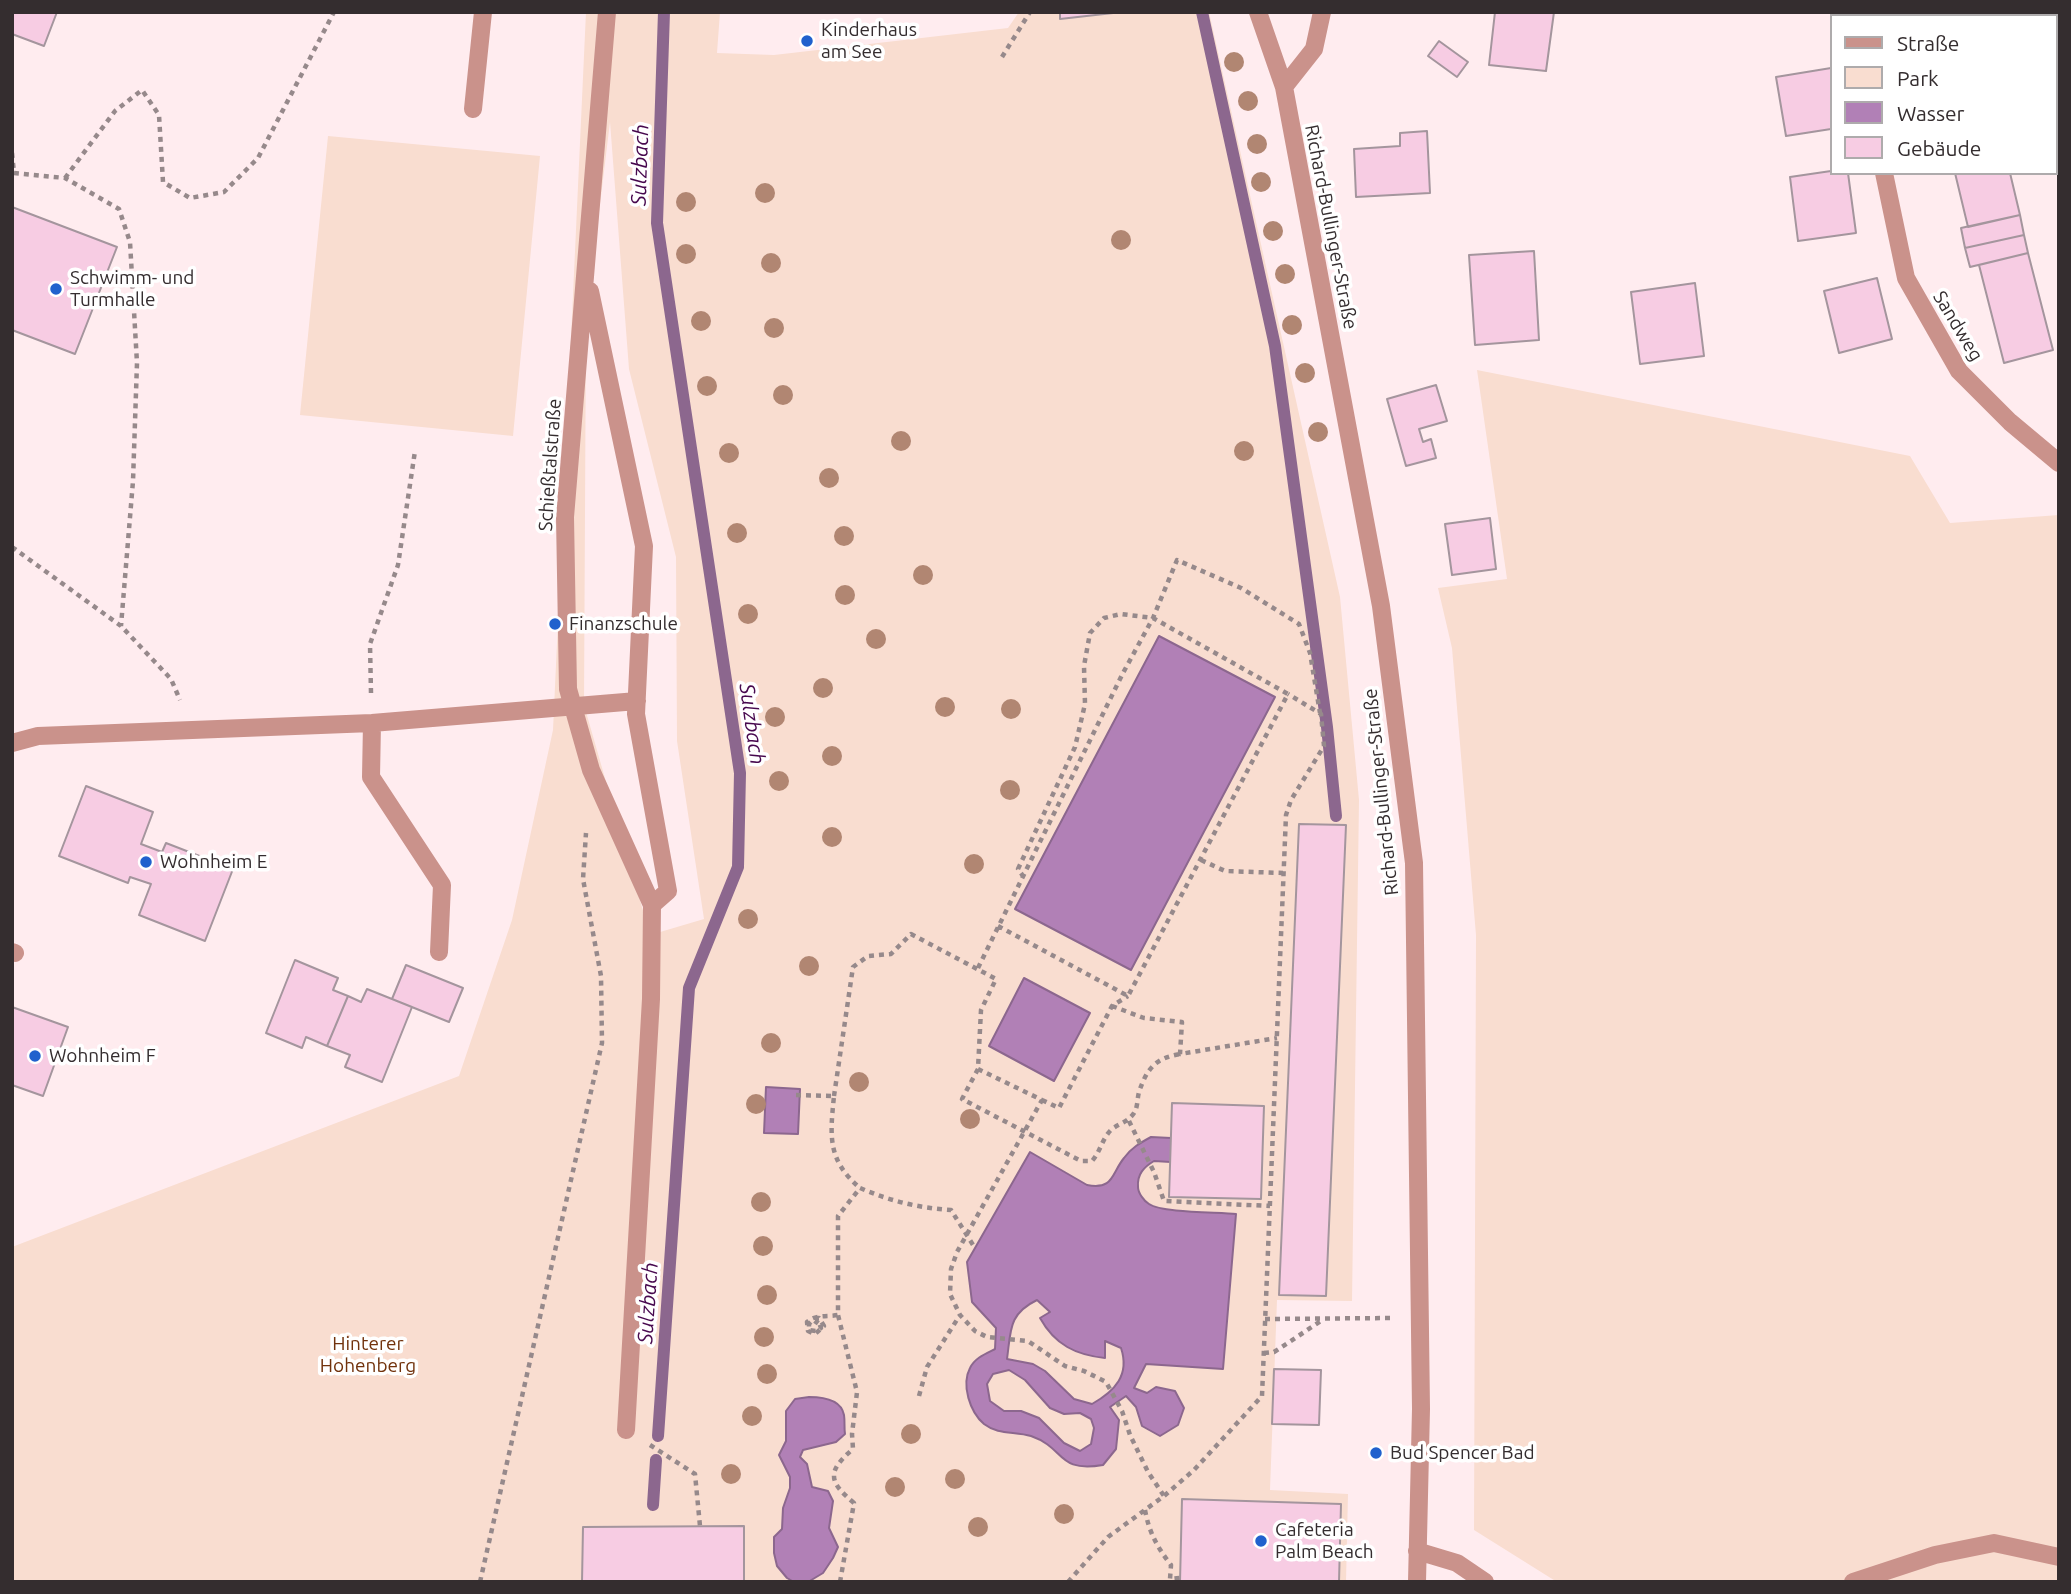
<!DOCTYPE html>
<meta charset="utf-8">
<style>
body{margin:0}
#map{position:relative;width:2071px;height:1594px;overflow:hidden;background:#ffecef;font-family:Ubuntu,sans-serif}
canvas{display:block}
.frame{position:absolute;inset:0;border:14px solid #342d2f;pointer-events:none}
.legend{position:absolute;left:1830px;top:14px;width:228px;height:161px;box-sizing:border-box;background:#fff;border:2px solid #aeabac;margin:0;padding:9px 12px;list-style:none;font-size:21px;color:#342d2f}
.legend li{display:flex;align-items:center;gap:14px;height:35px}
.legend b{width:35px;border:2px solid #aeabac}
</style>
<div id="map">
<canvas width="2071" height="1594"></canvas>
<div class="frame"></div>
<ul class="legend">
<li><b style="height:9px;background:#ca928b"></b>Straße</li>
<li><b style="height:19px;background:#f9ddd0"></b>Park</li>
<li><b style="height:19px;background:#b180b6"></b>Wasser</li>
<li><b style="height:19px;background:#f7cce3"></b>Gebäude</li>
</ul>
</div>
<script>
const ctx = document.querySelector('canvas').getContext('2d');
ctx.lineJoin = 'round';
function paint(path, color) { ctx.fillStyle = color; ctx.fill(path, 'evenodd'); }
function trace(path, color, width, dash) { ctx.strokeStyle = color; ctx.lineWidth = width; ctx.lineCap = dash ? 'butt' : 'round'; ctx.setLineDash(dash || []); ctx.stroke(path); }
function label(font, color, halo, rows, align = 'center') {
  ctx.font = font + ' Ubuntu,sans-serif'; ctx.lineWidth = 7; ctx.setLineDash([]); ctx.textBaseline = 'middle'; ctx.strokeStyle = halo; ctx.fillStyle = color; for (const [text, x, y, turn = 0] of rows) {
    ctx.save(); ctx.translate(x, y); ctx.rotate((+turn || 0) * Math.PI / 180); ctx.textAlign = isNaN(turn) ? turn : align; if (halo) ctx.strokeText(text, 0, 0); ctx.fillText(text, 0, 0); ctx.restore();
  }
}
paint(new Path2D(`
 M586,12H720L717,53L774,55L1008,28L1019,12H1209L1340,597L1359,800L1352,1301L1277,1300L1270,1490L1348,1494L1346,1582H744V1527H583L582,1582H12V1247L459,1076L512,920L553,730ZM610,122L629,369L676,557L677,741L704,919L650,935L584,705L586,319Z
 M328,136L540,156L513,436L300,415Z
 M1477,370L1910,456L1950,523L2059,515V1582H1557L1474,1530L1476,935L1452,648L1438,588L1507,579Z`), '#f9ddd0');
const water = new Path2D(`
 M1159,636L1275,697L1131,970L1015,909Z
 M1024,978L1090,1013L1054,1081L989,1046Z
 M766,1087L800,1089L798,1134L764,1133Z
 M1151,1137L1171,1138V1162L1154,1161C1144,1167 1137,1174 1138,1187C1138,1193 1144,1201 1149,1204C1162,1213 1218,1212 1236,1214L1223,1369L1146,1364L1134,1388L1147,1393L1156,1387L1175,1391L1184,1408L1178,1425L1160,1436L1142,1426L1136,1407L1126,1396L1110,1407L1119,1420L1116,1449L1103,1465C1056,1473 1066,1448 1031,1436C1015,1431 998,1435 984,1424C970,1412 961,1385 970,1368C975,1358 985,1354 995,1349L996,1328L972,1302L967,1262L1030,1152L1087,1185C1114,1190 1111,1174 1124,1158C1131,1148 1140,1143 1151,1137ZM1037,1300L1050,1312L1040,1318C1055,1345 1076,1355 1105,1358V1341L1121,1348C1130,1375 1115,1391 1092,1404L1074,1399L1045,1371L1033,1364L1007,1359C1011,1331 1008,1314 1037,1300ZM1009,1370L1025,1380L1050,1408L1064,1414L1080,1413L1091,1419L1094,1428L1091,1444L1080,1451L1064,1443L1039,1418L1021,1411H1004L990,1401L987,1384L993,1374Z
 M809,1397C823,1397 841,1399 844,1415C845,1421 844,1428 845,1434L836,1442L803,1450L800,1457L807,1464L812,1487L828,1491L833,1501L829,1528L838,1547L833,1558L823,1573L808,1582H794L787,1578L777,1566L774,1553V1537L782,1529L783,1508L790,1488V1477L779,1455L786,1441V1411L795,1399Z`);
paint(water, '#b180b6');
trace(water, '#8c678e', 2);
trace(new Path2D(`
 M1202,12L1275,346L1327,727L1336,816
 M658,1436L689,988L738,867L740,773L657,223L664,12
 M653,1505L656,1460`), '#8c678e', 12);
const building = new Path2D(`
 M12,12H57L44,46L12,34Z
 M1060,12H1122L1060,19Z
 M1495,12H1554L1546,71L1489,65Z
 M1439,41L1468,62L1457,77L1428,56Z
 M1831,68V129L1786,136L1776,77Z
 M1427,131L1430,193L1356,197L1354,149L1400,146V133Z
 M1831,171V173H1848L1856,233L1798,241L1790,177Z
 M1955,173H2010L2020,215L1968,227Z
 M12,207L117,247L75,354L12,330Z
 M2020,215L2024,235L1965,248L1961,228Z
 M2024,235L2028,253L1970,267L1965,248Z
 M1534,251L1539,340L1475,345L1469,255Z
 M2028,253L2053,350L2004,363L1979,265Z
 M1877,278L1892,339L1839,353L1824,291Z
 M1695,283L1704,356L1640,364L1631,292Z
 M1436,385L1447,421L1419,429L1423,442L1431,439L1436,458L1406,466L1387,399Z
 M1490,518L1496,569L1452,575L1445,524Z
 M86,786L153,812L141,844L162,852L166,843L233,869L205,941L139,915L151,884L130,877L128,883L59,856Z
 M1299,824L1346,825L1326,1296L1279,1295Z
 M295,960L338,978L333,990L348,996L327,1046L306,1037L302,1048L266,1033Z
 M406,965L463,988L449,1022L392,999Z
 M367,989L412,1007L382,1082L345,1067L350,1055L327,1046L348,996L361,1002Z
 M12,1007L68,1027L43,1096L12,1085Z
 M1172,1103L1264,1106L1261,1199L1169,1197Z
 M1274,1369L1321,1370L1319,1425L1272,1424Z
 M1182,1499L1341,1504L1339,1582H1180Z
 M744,1526V1582H582L583,1527Z`);
paint(building, '#f7cce3');
trace(building, '#a4959d', 2);
trace(new Path2D(`
 M1002,57L1030,12
 M12,153L14,173L65,178L119,209L130,242L137,363L133,481L121,626
 M65,178L115,111L142,90L159,115L163,182L190,198L224,192L258,158L334,12
 M12,547L121,626L171,679L180,700
 M371,693L370,644L398,565L415,451
 M1201,860L1225,871L1283,873
 M998,926L1128,996L1288,694L1153,618L1121,614L1104,618L1090,633L1084,666L1085,704L1075,747L1018,869L1023,876
 M978,968L1123,673L1153,618L1177,560L1241,588L1299,624L1310,653L1320,713
 M1112,1006L1144,1018L1182,1022L1180,1054L1277,1038
 M978,1069L962,1099L1081,1161H1092C1101,1151 1102,1138 1112,1129C1120,1123 1128,1122 1134,1113C1138,1107 1137,1099 1139,1092C1147,1068 1156,1058 1180,1054
 M796,1095L834,1096C830,1136 827,1160 860,1188
 M834,1096L853,967L868,956L891,954L911,934L996,979L981,1010L978,1069L1042,1100L957,1252L951,1269L950,1294L960,1315L975,1331L987,1337L1028,1341L1065,1366L1084,1371L1106,1382L1122,1411L1130,1435L1148,1472L1164,1496
 M1042,1100L1059,1108L1112,1006L1128,996
 M1129,1121L1154,1172L1164,1201L1270,1206
 M1265,1319L1391,1318
 M815,1324L818,1320L821,1328L816,1331L809,1330V1324L815,1318H819L824,1326L815,1334L808,1331L807,1322C816,1314 827,1317 838,1315
 M1264,1353L1274,1352L1324,1319
 M919,1396L927,1367L960,1315
 M650,1445L695,1474L700,1526
 M1145,1510C1149,1532 1157,1547 1171,1565L1170,1579L1180,1578
 M480,1582L602,1043L601,976L583,879L586,833
 M840,1582L854,1503C829,1482 826,1472 853,1449L852,1434L857,1392L838,1315V1216L860,1188C890,1201 919,1208 951,1210L975,1248
 M1068,1582L1108,1537L1164,1496L1194,1470L1262,1396L1286,815L1291,800L1324,746L1321,714L1288,694`), '#96898b', 4.5, [5, 5]);
trace(new Path2D(`
 M607,12L565,517L568,689L591,770L652,905L651,999L626,1430
 M1258,12L1284,87L1381,606L1414,863L1421,1409L1417,1582
 M1850,12L1851,16
 M1284,87L1314,49L1322,12
 M473,109L483,12
 M1884,173L1906,278L1959,371L2010,422L2059,463
 M590,291L644,546L636,714L668,891L652,905
 M372,723L371,777L442,885L439,952
 M12,743L38,736L372,723L637,701
 M12,952L15,953
 M1417,1551L1457,1563L1485,1582
 M1853,1582L1935,1555L1994,1543L2059,1557`), '#ca928b', 18);
ctx.fillStyle = '#b18672';
for (const [x, y] of [
 [1234,62],
 [1248,101],
 [1257,144],
 [1261,182],
 [765,193],
 [686,202],
 [1273,231],
 [1121,240],
 [686,254],
 [771,263],
 [1285,274],
 [701,321],
 [1292,325],
 [774,328],
 [1305,373],
 [707,386],
 [783,395],
 [1318,432],
 [901,441],
 [1244,451],
 [729,453],
 [829,478],
 [737,533],
 [844,536],
 [923,575],
 [845,595],
 [748,614],
 [876,639],
 [823,688],
 [945,707],
 [1011,709],
 [775,717],
 [832,756],
 [779,781],
 [1010,790],
 [832,837],
 [974,864],
 [748,919],
 [809,966],
 [771,1043],
 [859,1082],
 [756,1104],
 [970,1119],
 [761,1202],
 [763,1246],
 [767,1295],
 [764,1337],
 [767,1374],
 [752,1416],
 [911,1434],
 [731,1474],
 [955,1479],
 [895,1487],
 [1064,1514],
 [978,1527]
]) { ctx.beginPath(); ctx.arc(x, y, 10, 0, 2 * Math.PI); ctx.fill(); }
for (const [x, y, r, color] of [
 [807,41,7,"#2061cd"],
 [56,289,7,"#2061cd"],
 [555,624,7,"#2061cd"],
 [146,862,7,"#2061cd"],
 [35,1056,7,"#2061cd"],
 [1376,1453,7,"#2061cd"],
 [1261,1541,7,"#2061cd"]
]) { const dot = new Path2D(); dot.arc(x, y, r, 0, 2 * Math.PI); ctx.fillStyle = color; ctx.fill(dot); trace(dot, '#fff', 2.5); }
label('19px', '#342d2f', '#fff', [
 ["Kinderhaus",821,30],
 ["am See",821,52],
 ["Schwimm- und",70,278],
 ["Turmhalle",70,300],
 ["Finanzschule",569,624],
 ["Wohnheim E",160,862],
 ["Wohnheim F",49,1056],
 ["Bud Spencer Bad",1390,1453],
 ["Cafeteria",1275,1530],
 ["Palm Beach",1275,1552]
], 'left');
label('19px', '#342d2f', '#fff', [
 ["Richard-Bullinger-Straße",1331,227,79],
 ["Sandweg",1958,326,59],
 ["Schießtalstraße",550,465,-86],
 ["Richard-Bullinger-Straße",1381,792,-96]
]);
label('19px', '#71320c', '#fff', [
 ["Hinterer",368,1344],
 ["Hohenberg",368,1366]
]);
label('italic 21px', '#47084e', '#fff', [
 ["Sulzbach",640,165,-88],
 ["Sulzbach",752,724,82],
 ["Sulzbach",648,1303,-86]
]);
</script>
